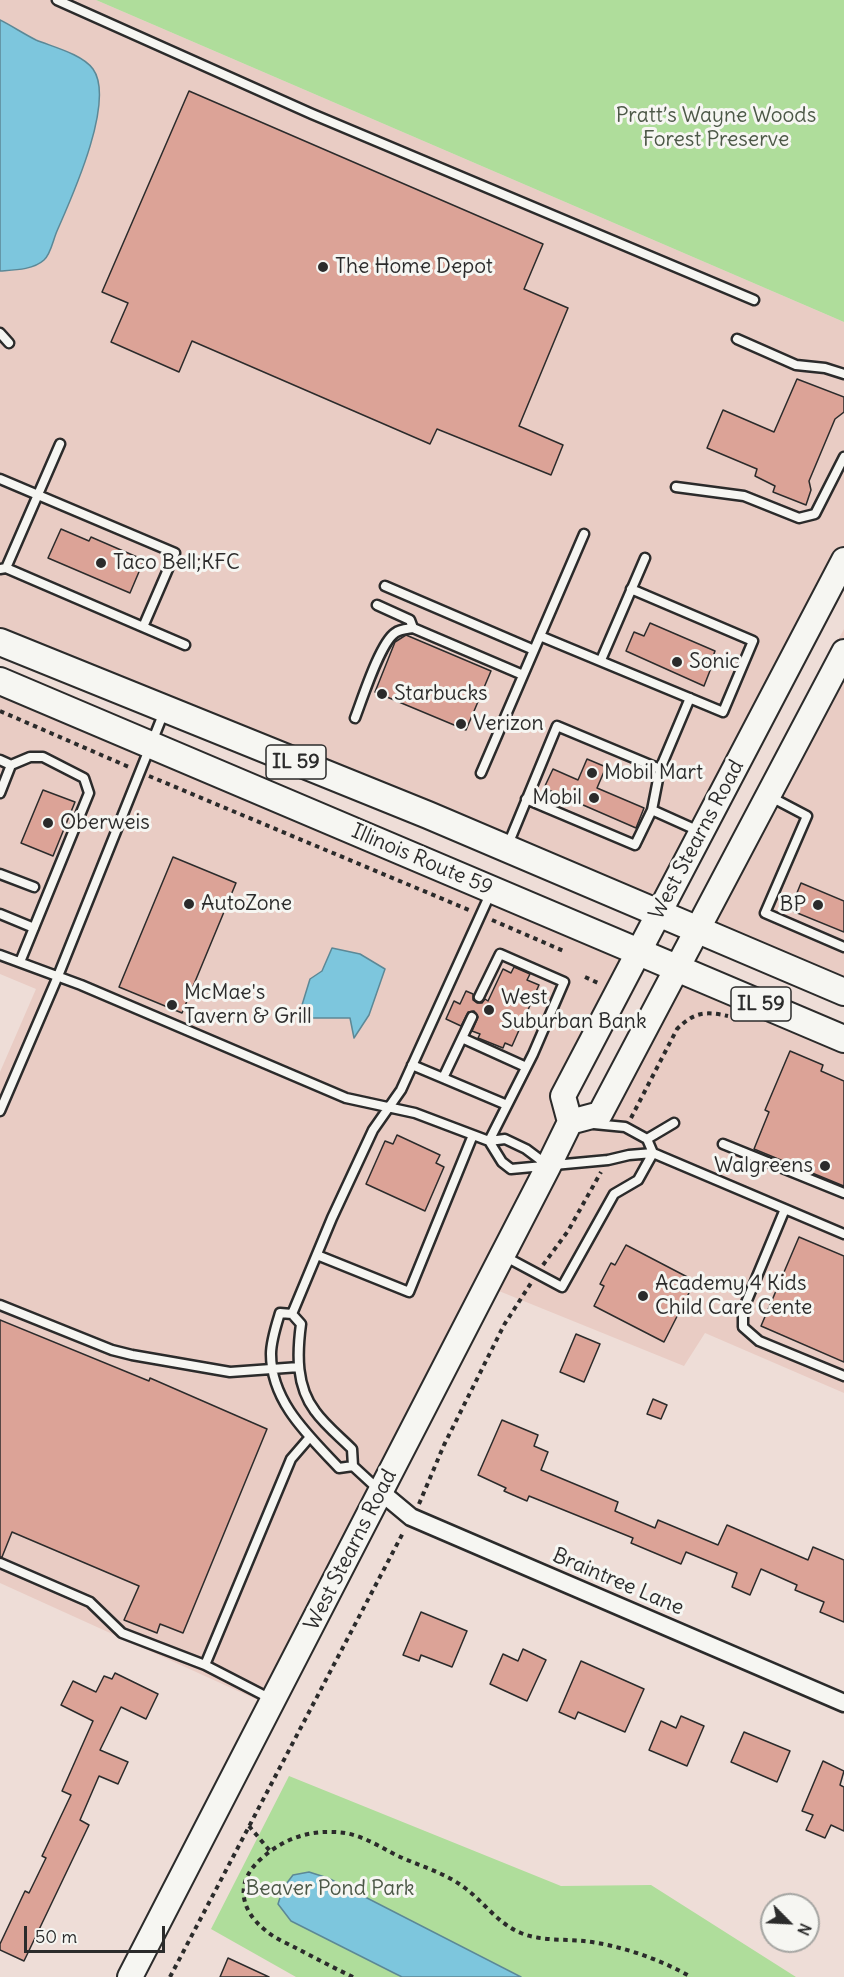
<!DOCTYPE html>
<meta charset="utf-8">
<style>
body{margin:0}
#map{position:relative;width:844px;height:1977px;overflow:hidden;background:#eeddd7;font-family:Delius,sans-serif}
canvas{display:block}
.north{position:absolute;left:760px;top:1893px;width:60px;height:60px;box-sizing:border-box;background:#f6f6f2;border:2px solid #a5a5a2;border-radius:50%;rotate:114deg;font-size:16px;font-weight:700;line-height:24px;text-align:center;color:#2b2b2b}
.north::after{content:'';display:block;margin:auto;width:21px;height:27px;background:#2b2b2b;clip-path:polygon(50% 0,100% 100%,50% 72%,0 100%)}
.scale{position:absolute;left:24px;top:1926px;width:141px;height:27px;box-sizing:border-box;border:3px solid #2b2b2b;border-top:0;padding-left:8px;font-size:18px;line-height:21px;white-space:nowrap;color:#2b2b2b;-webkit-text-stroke:4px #f6f6f2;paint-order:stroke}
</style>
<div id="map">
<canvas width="844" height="1977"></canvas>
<div class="north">N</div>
<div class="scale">50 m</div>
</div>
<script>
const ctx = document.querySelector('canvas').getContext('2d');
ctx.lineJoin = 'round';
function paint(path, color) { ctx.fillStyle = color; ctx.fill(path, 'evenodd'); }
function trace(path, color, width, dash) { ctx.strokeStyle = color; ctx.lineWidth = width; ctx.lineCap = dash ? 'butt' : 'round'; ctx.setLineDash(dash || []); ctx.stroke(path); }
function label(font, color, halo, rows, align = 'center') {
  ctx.font = font + ' Delius,sans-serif'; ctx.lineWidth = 6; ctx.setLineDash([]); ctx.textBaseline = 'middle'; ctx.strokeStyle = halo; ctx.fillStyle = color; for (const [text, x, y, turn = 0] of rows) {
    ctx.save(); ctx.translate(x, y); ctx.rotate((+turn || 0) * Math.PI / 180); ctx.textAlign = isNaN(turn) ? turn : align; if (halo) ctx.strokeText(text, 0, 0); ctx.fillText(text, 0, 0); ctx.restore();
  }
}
paint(new Path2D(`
 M0,0H96L844,322V590L670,916L0,634Z
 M844,629V993L687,927Z
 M0,694L648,965L260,1701L0,1583V1072L36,989L0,974Z
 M662,969L844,1046V1393L705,1333L684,1366L494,1289Z`), '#e9ccc4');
paint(new Path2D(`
 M96,0H844V322Z
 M289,1776L561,1886L651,1885L796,1977H296L211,1929Z`), '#afdd9b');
const water = new Path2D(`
 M0,20C12,26 24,34 36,40C53,47 82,54 93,69C116,101 71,199 57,231C53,240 51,254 44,260C33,270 14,270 0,271Z
 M332,948L360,954L385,969L369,1015L354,1038L350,1018H298L310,979L322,971Z
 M309,1872L328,1878L521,1977H402L394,1973L291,1921L278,1904L283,1888L293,1875Z`);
paint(water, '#7dc6dd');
trace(water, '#5c8896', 1.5);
const building = new Path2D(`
 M189,91L543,244L524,289L568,308L519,426L563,445L551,475L437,429L430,444L192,341L179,372L111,342L128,303L102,292Z
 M797,379L844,397V412L835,419L809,481L811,490L806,505L773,492L775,486L755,476L757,469L707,448L723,410L774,432Z
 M61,529L89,541L91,537L144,560L130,593L48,558Z
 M650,623L715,651L711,662L713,663L704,686L626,651L634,632L644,636Z
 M406,635L491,671L466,730L375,692L395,642Z
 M587,759L606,767L597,788L644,808L636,828L544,788L553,769L578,780Z
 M43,790L75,802L53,856L21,843Z
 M173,857L236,883L182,1013L119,987Z
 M801,883L844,901V932L790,910Z
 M514,967L530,974L527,980L539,985L512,1046L505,1043L503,1048L478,1038L480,1034L472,1031L478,1017L474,1011L468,1012L461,1026L446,1019L454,1001L460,1004L466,991L473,994V1000L477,1003H482L485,999L488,1001L503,969L511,973Z
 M790,1051L823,1065L821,1071L844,1081V1186L754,1149L769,1112L765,1110Z
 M397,1135L440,1155L436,1163L444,1167L425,1211L366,1184L385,1141L393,1144Z
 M799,1237L844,1256V1362L761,1326Z
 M626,1245L695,1281L664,1342L594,1306L604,1286L600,1284L611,1263L615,1265Z
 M0,1320L149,1381L150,1378L267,1429L183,1633L160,1624L157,1633L124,1620L139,1586L12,1532L2,1557H0Z
 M576,1334L600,1344L584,1382L560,1372Z
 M653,1399L667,1405L661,1419L647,1414Z
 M502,1420L538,1435L534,1446L548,1452L541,1470L618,1502L615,1511L655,1528L658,1520L718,1545L727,1525L808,1560L813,1547L844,1560V1622L820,1612L824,1602L795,1590L797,1585L761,1569L750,1595L732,1587L737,1573L686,1552L681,1564L631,1543L633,1538L529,1496L527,1501L504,1491L506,1488L478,1475Z
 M421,1612L467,1631L452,1667L421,1655L419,1661L403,1655Z
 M523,1649L546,1660L527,1701L490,1684L503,1654L518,1661Z
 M581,1661L644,1689L625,1732L578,1712L575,1719L559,1712Z
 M115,1673L158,1694L146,1719L121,1707L100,1750L128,1762L118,1784L99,1776L80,1820L89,1825L24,1961L0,1950V1944L25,1891L29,1893L46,1858L42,1856L71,1795L62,1791L93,1721L61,1705L73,1681L96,1692L104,1676L112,1679Z
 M681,1716L704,1726L687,1766L649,1750L661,1721L676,1728Z
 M744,1732L790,1751L777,1782L731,1762Z
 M823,1761L844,1771L840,1785L844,1787V1831L831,1825L825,1838L806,1830L813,1815L802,1811Z
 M228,1958L269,1977H220Z`);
paint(building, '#dca397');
trace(building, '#2b2b2b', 1.5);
const lane = new Path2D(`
 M57,0L312,114L754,300
 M0,333L9,343
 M737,339L796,365L825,368L844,374
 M0,479L175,553L143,627L6,568L0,569
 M676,487L744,496L799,518L815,514L844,457
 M6,568L60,444
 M385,586L534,650
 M377,605L410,620L413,628
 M143,627L185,645
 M540,636L723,712L753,641L631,589
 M601,660L645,558
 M355,718C362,700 380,643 395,633C400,629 406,629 413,628L523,675
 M0,760L11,765L0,793
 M11,765L30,757H43L84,778L89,793L20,962
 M481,773L584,534
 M769,796L807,816L765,913L844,947
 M526,799L635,845L652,810L660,769L690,698
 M652,810L701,832
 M507,847L557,726L660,769
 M0,874L34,887
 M0,914L34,928
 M0,955L81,985L346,1098L415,1113L489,1141L505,1139L526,1149L546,1164
 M479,997L500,954L564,982L533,1054L489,1141
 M472,1017L443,1078L507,1105
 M462,1038L526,1067
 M412,1065L443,1078
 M0,1111L58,976L164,712
 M594,1124L625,1127L647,1139L653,1153
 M647,1139L674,1123
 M489,1141L502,1162L511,1169L608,1160L629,1155L653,1153L844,1234
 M723,1144L844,1193
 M785,1209L743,1310V1327L759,1341L844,1376
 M317,1255L409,1292L473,1135
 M504,1256L562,1287L614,1194L638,1180L653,1153
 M0,1305L112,1350L132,1355L230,1372L299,1367
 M292,1314L332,1218L373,1130L401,1090L491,892
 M353,1466L339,1468C309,1436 271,1402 271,1354C271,1341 276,1326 280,1313L292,1314L301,1324C297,1354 296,1386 315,1411C325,1425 340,1437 352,1449L353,1466L379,1490
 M0,1563L90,1602L122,1633L205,1665L271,1699
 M205,1665L291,1459L310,1437`);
const street = new Path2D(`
 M381,1492L411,1517L844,1703`);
const secondary = new Path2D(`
 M570,1122L600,1114L844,652
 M130,1977L548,1167L570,1122L563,1096L844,560`);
const primary = new Path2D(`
 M0,642L428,815L844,992
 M0,681L844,1039`);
trace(lane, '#2b2b2b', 13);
trace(street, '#2b2b2b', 21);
trace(secondary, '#2b2b2b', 28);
trace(primary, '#2b2b2b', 30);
trace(new Path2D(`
 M0,711L129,767
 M149,776L469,910
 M492,920L566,952
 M585,977L598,983
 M631,1118L677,1029C694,1012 705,1011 728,1016
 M543,1265L568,1231L601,1172
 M419,1504L444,1445L504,1325L531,1283
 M249,1826L270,1851
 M170,1977L404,1531
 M353,1977C334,1968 315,1958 296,1948C286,1943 274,1938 265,1930C238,1908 236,1880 262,1858C282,1840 306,1831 333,1832C357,1832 375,1844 396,1855C419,1866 444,1872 465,1888C484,1902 498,1924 521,1933C540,1941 563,1939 584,1941C619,1945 660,1959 691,1977`), '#2b2b2b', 4, [4.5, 4.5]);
trace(lane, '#f6f6f2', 8);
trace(street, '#f6f6f2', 16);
trace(secondary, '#f6f6f2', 24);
trace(primary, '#f6f6f2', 26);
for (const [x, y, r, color] of [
 [323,267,6,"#2b2b2b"],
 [101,563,6,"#2b2b2b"],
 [677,662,6,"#2b2b2b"],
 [382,694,6,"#2b2b2b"],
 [461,724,6,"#2b2b2b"],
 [592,773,6,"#2b2b2b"],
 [594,798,6,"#2b2b2b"],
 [48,823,6,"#2b2b2b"],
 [189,904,6,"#2b2b2b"],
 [818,905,6,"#2b2b2b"],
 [172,1005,6,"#2b2b2b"],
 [489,1010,6,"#2b2b2b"],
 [825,1166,6,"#2b2b2b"],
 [643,1296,6,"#2b2b2b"]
]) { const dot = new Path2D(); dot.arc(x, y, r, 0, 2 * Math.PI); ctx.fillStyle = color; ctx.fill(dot); trace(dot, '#f6f6f2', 2); }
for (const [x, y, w] of [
 [296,762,60],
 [761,1004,60]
]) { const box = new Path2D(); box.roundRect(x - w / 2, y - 17, w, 34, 4.5); ctx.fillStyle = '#f6f6f2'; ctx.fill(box); trace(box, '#2b2b2b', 1.5); }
label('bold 20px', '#2b2b2b', null, [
 ["IL 59",296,762],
 ["IL 59",761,1004]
]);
label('21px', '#4c5847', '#f6f6f2', [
 ["Pratt’s Wayne Woods",716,116],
 ["Forest Preserve",716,140],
 ["Beaver Pond Park",330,1889]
]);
label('21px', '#2b2b2b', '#f6f6f2', [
 ["The Home Depot",335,267],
 ["Taco Bell;KFC",113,563],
 ["Sonic",689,662],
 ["Starbucks",394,694],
 ["Verizon",473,724],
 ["Mobil Mart",604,773],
 ["Mobil",582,798,"right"],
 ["Oberweis",60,823],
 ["AutoZone",201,904],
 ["BP",806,905,"right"],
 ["McMae's",184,993],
 ["Tavern & Grill",184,1017],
 ["West",501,998],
 ["Suburban Bank",501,1022],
 ["Walgreens",813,1166,"right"],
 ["Academy 4 Kids",655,1284],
 ["Child Care Cente",655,1308]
], 'left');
label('21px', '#2b2b2b', '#f6f6f2', [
 ["West Stearns Road",697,840,-62],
 ["Illinois Route 59",422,860,23],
 ["West Stearns Road",351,1550,-63],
 ["Braintree Lane",618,1582,23]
]);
</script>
